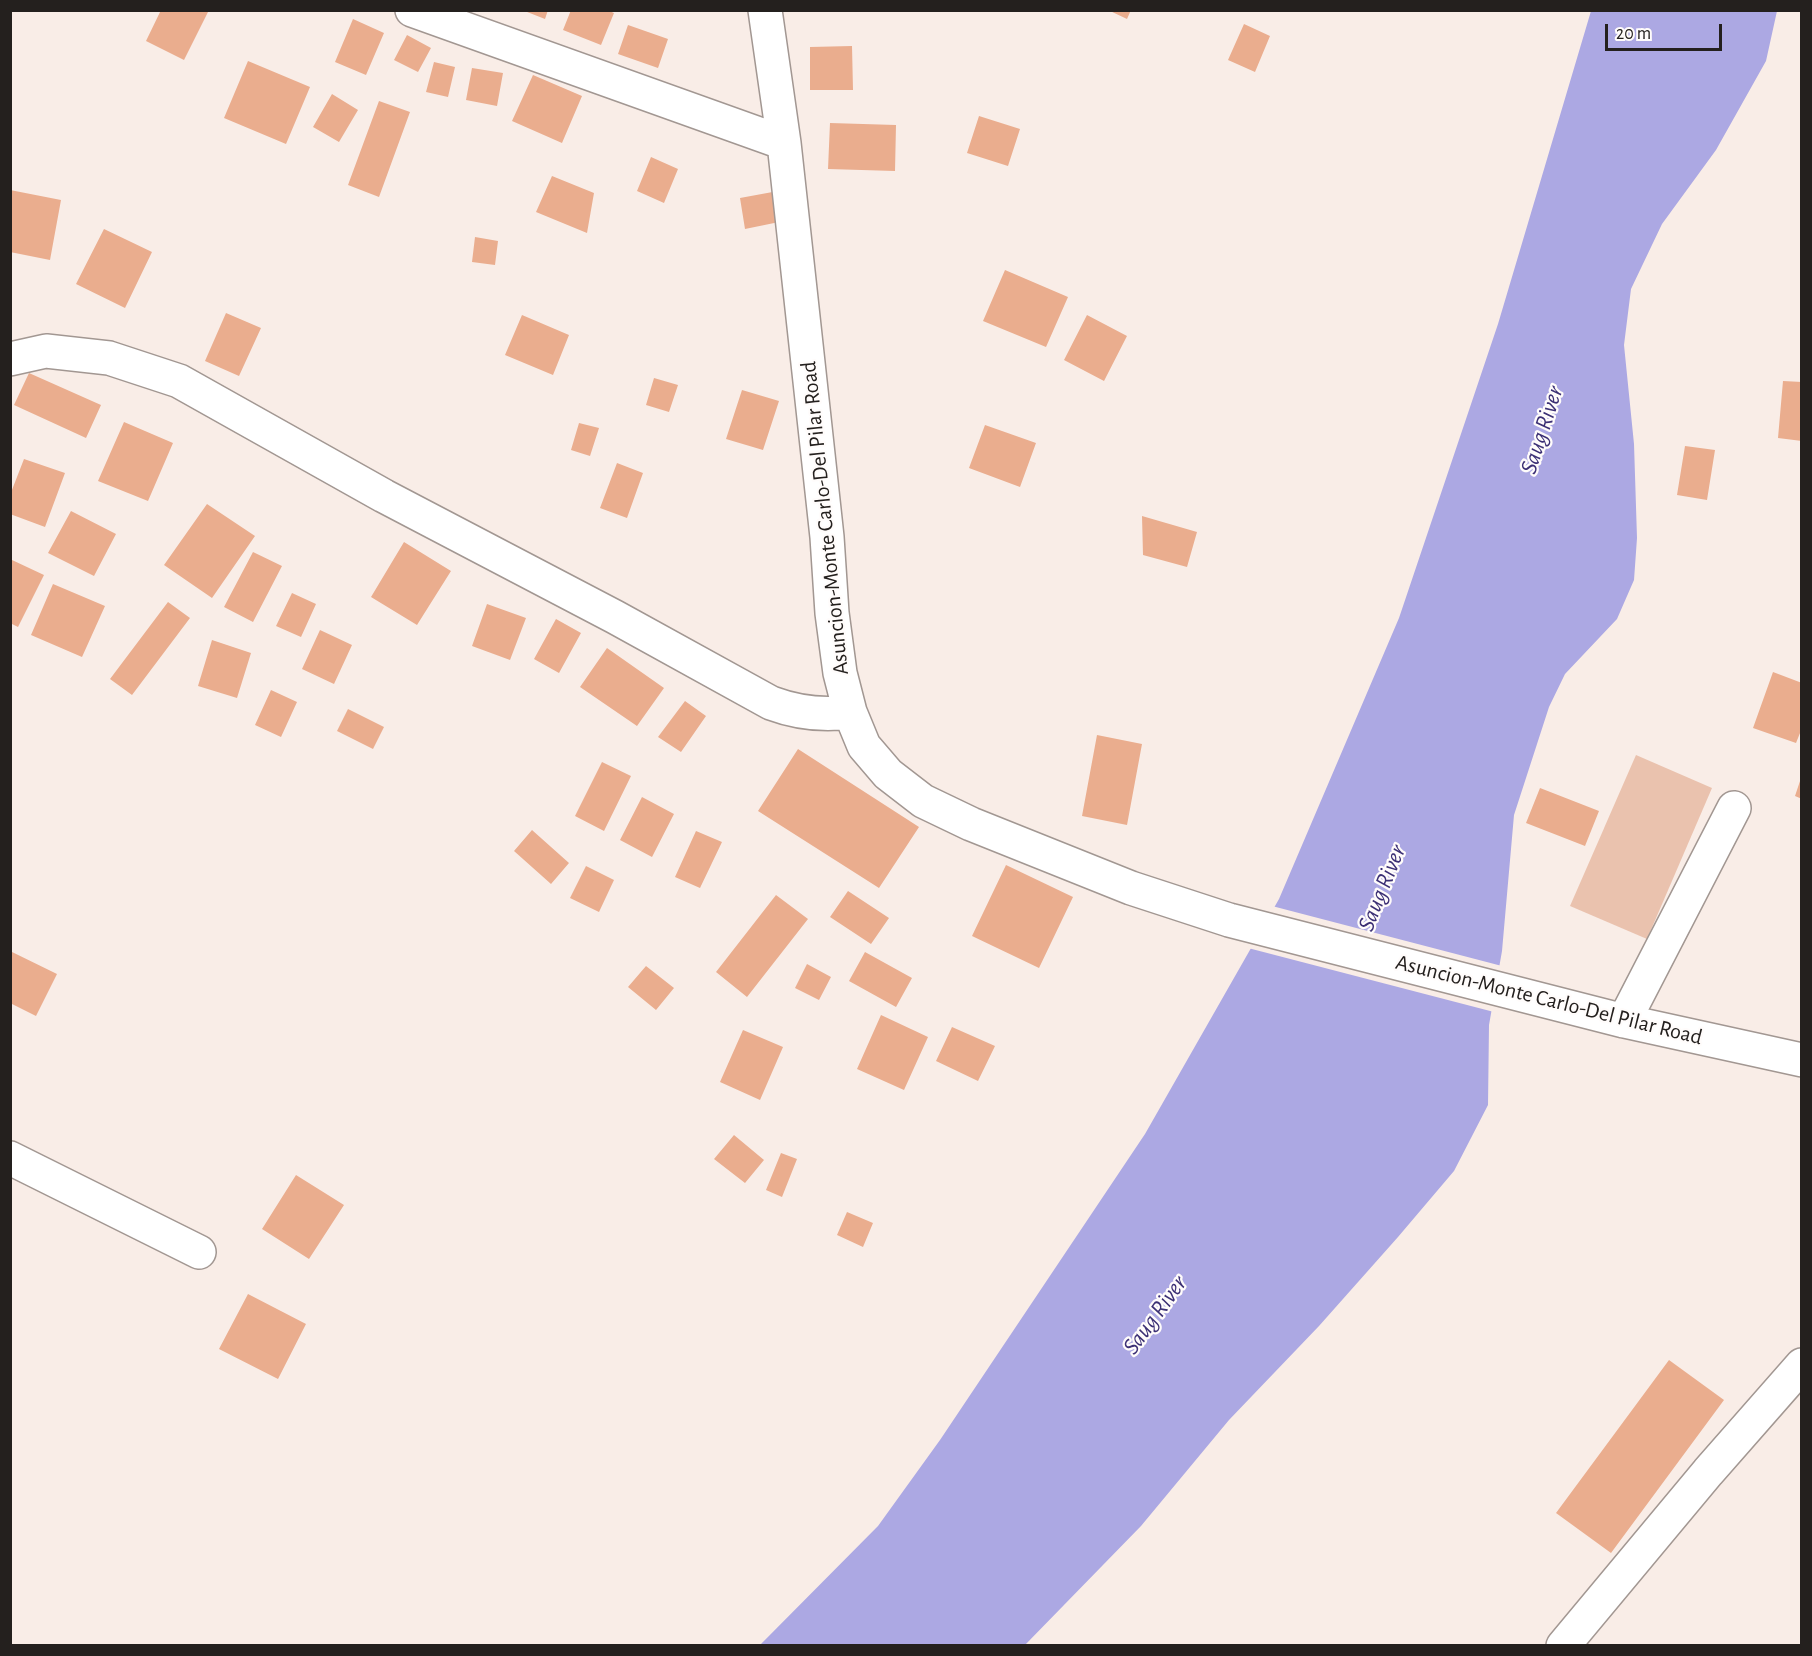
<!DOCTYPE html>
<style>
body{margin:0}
#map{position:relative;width:1812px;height:1656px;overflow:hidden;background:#f9ede7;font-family:"Alegreya Sans",sans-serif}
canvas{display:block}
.frame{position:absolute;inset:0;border:12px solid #24201e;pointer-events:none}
.scale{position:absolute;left:1605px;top:24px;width:117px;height:27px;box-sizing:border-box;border:3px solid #24201e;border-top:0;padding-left:8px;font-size:18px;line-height:21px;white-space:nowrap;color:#24201e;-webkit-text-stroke:4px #fffcfb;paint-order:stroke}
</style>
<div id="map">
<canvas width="1812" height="1656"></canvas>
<div class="frame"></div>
<div class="scale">20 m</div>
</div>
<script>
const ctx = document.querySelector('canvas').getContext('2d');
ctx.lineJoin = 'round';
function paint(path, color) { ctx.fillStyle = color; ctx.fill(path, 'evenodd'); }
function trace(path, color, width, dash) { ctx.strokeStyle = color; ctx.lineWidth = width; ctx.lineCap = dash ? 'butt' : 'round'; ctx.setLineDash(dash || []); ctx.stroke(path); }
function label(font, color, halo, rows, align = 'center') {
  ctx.font = font + ' "Alegreya Sans",sans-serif'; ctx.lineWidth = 4.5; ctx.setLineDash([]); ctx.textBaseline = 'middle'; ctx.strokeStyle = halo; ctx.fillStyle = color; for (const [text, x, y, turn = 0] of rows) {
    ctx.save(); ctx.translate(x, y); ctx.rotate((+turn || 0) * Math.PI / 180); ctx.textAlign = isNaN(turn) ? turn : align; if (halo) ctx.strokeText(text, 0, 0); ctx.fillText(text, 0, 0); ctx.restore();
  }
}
paint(new Path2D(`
 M1636,755L1712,788L1647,939L1570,906Z`), '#eac2ae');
paint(new Path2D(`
 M1591,11H1777L1766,61L1716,150L1662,224L1631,289L1624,345L1634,444L1637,538L1634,580L1617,619L1565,674L1549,707L1514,815L1502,951L1489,1025L1488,1105L1454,1171L1398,1237L1319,1326L1229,1420L1141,1526L1025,1645L759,1646L878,1526L940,1440L1145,1134L1279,899L1399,618L1498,324Z`), '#aca8e3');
paint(new Path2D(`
 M1272,906L1502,966L1494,1012L1248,948Z`), '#f9ede7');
paint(new Path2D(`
 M161,10H209L184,60L146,41Z
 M522,10H548L545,19Z
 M571,10H607L614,13L601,45L563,30Z
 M1108,10H1131L1127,19Z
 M353,19L384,33L366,75L335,62Z
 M1244,24L1270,36L1255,72L1228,60Z
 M628,25L668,39L658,68L618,54Z
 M407,35L431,48L418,72L394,60Z
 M852,46L853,90H810V47Z
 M248,61L310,87L286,144L224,118Z
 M434,62L455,67L448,97L426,92Z
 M472,68L503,73L497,106L466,100Z
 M533,75L582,96L562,143L512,121Z
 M332,94L358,110L339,142L313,127Z
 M379,101L410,112L379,197L348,185Z
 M979,116L1020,129L1008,166L967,153Z
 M830,123L896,125L895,171L828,169Z
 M651,157L678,169L664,203L637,191Z
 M552,176L594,193L587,233L536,212Z
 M10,190L61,200L50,260L10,252Z
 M778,191L784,221L745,229L740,198Z
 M104,229L152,252L125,308L76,284Z
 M475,237L498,241L495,265L472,262Z
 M1005,270L1068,297L1046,347L983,321Z
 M226,313L261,328L239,376L205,361Z
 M522,315L569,335L553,375L505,355Z
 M1087,315L1127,336L1104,381L1064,360Z
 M29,373L101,405L86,438L14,405Z
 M654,378L678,385L669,412L646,405Z
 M1783,381L1802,382V441L1778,438Z
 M742,390L779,401L763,450L726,439Z
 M124,422L173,443L148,501L98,481Z
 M579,423L599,428L590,456L571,450Z
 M985,425L1036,443L1020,487L969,468Z
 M1685,446L1715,450L1707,500L1677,495Z
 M24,459L65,473L45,527L10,514V495Z
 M617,463L643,473L627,518L600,508Z
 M207,504L255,536L212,598L164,565Z
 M71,511L116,534L94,576L48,553Z
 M1142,516L1197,532L1187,567L1143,555Z
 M404,542L451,571L417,625L371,597Z
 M253,552L282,566L253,622L224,607Z
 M12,560L44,575L18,627L10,623V563Z
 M53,584L105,606L82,657L31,635Z
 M292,593L316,604L301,637L276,626Z
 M168,602L190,618L132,695L110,679Z
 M487,604L526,618L510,660L472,646Z
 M556,619L581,633L559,673L534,659Z
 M320,630L352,645L334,684L302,669Z
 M212,640L251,653L237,698L198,686Z
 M607,648L664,688L637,726L580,687Z
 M1773,672L1802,683V728L1796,743L1753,728Z
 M271,690L297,702L281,737L255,725Z
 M685,701L706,716L681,752L658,737Z
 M348,709L384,727L373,749L337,731Z
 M1097,735L1142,744L1127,825L1082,816Z
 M798,749L919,827L879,888L758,811Z
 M602,762L631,776L604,831L575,816Z
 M1801,778H1802V799L1795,796Z
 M1540,788L1599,811L1585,846L1526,823Z
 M642,797L674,814L652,857L620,840Z
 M532,830L569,863L551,884L514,851Z
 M696,831L722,842L700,888L675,877Z
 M1006,865L1073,897L1039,968L972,936Z
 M586,866L614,880L599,912L570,898Z
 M848,891L889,918L871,944L830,917Z
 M776,895L808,919L747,997L716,972Z
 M10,951L57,974L36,1016L10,1003Z
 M865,952L912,978L896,1007L849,981Z
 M807,964L831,977L819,1000L795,988Z
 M646,966L674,988L656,1010L628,987Z
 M881,1015L928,1037L904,1090L857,1069Z
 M952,1027L995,1046L978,1081L936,1061Z
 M743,1030L783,1047L760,1100L720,1082Z
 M734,1135L764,1160L745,1183L714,1159Z
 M781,1153L797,1159L782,1197L766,1190Z
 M296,1175L344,1205L309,1259L262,1229Z
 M847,1212L873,1223L863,1247L837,1235Z
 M248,1294L306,1324L278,1379L219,1349Z
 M1669,1360L1724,1400L1611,1553L1556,1513Z`), '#eaad8e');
const minor = new Path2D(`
 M412,10L784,143
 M765,10L784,143L827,537L832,613L840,673L850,712L864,746L888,774L923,801L971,824L1131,888L1229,920L1624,1021L1802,1060
 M10,359L46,351L109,358L179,381L384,496L615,617L771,703C798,713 822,716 850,712
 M1624,1021L1734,808
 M10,1158L199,1252
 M1563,1646L1708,1472L1802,1365`);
trace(minor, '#a29792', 36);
trace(minor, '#fff', 33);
label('22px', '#24201e', '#fffcfb', [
 ["Asuncion-Monte Carlo-Del Pilar Road",825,518,-96],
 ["Asuncion-Monte Carlo-Del Pilar Road",1549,1000,14]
]);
label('italic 24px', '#3c3075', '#fffcfb', [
 ["Saug River",1542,430,-72],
 ["Saug River",1382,888,-68],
 ["Saug River",1155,1315,-54]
]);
</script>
